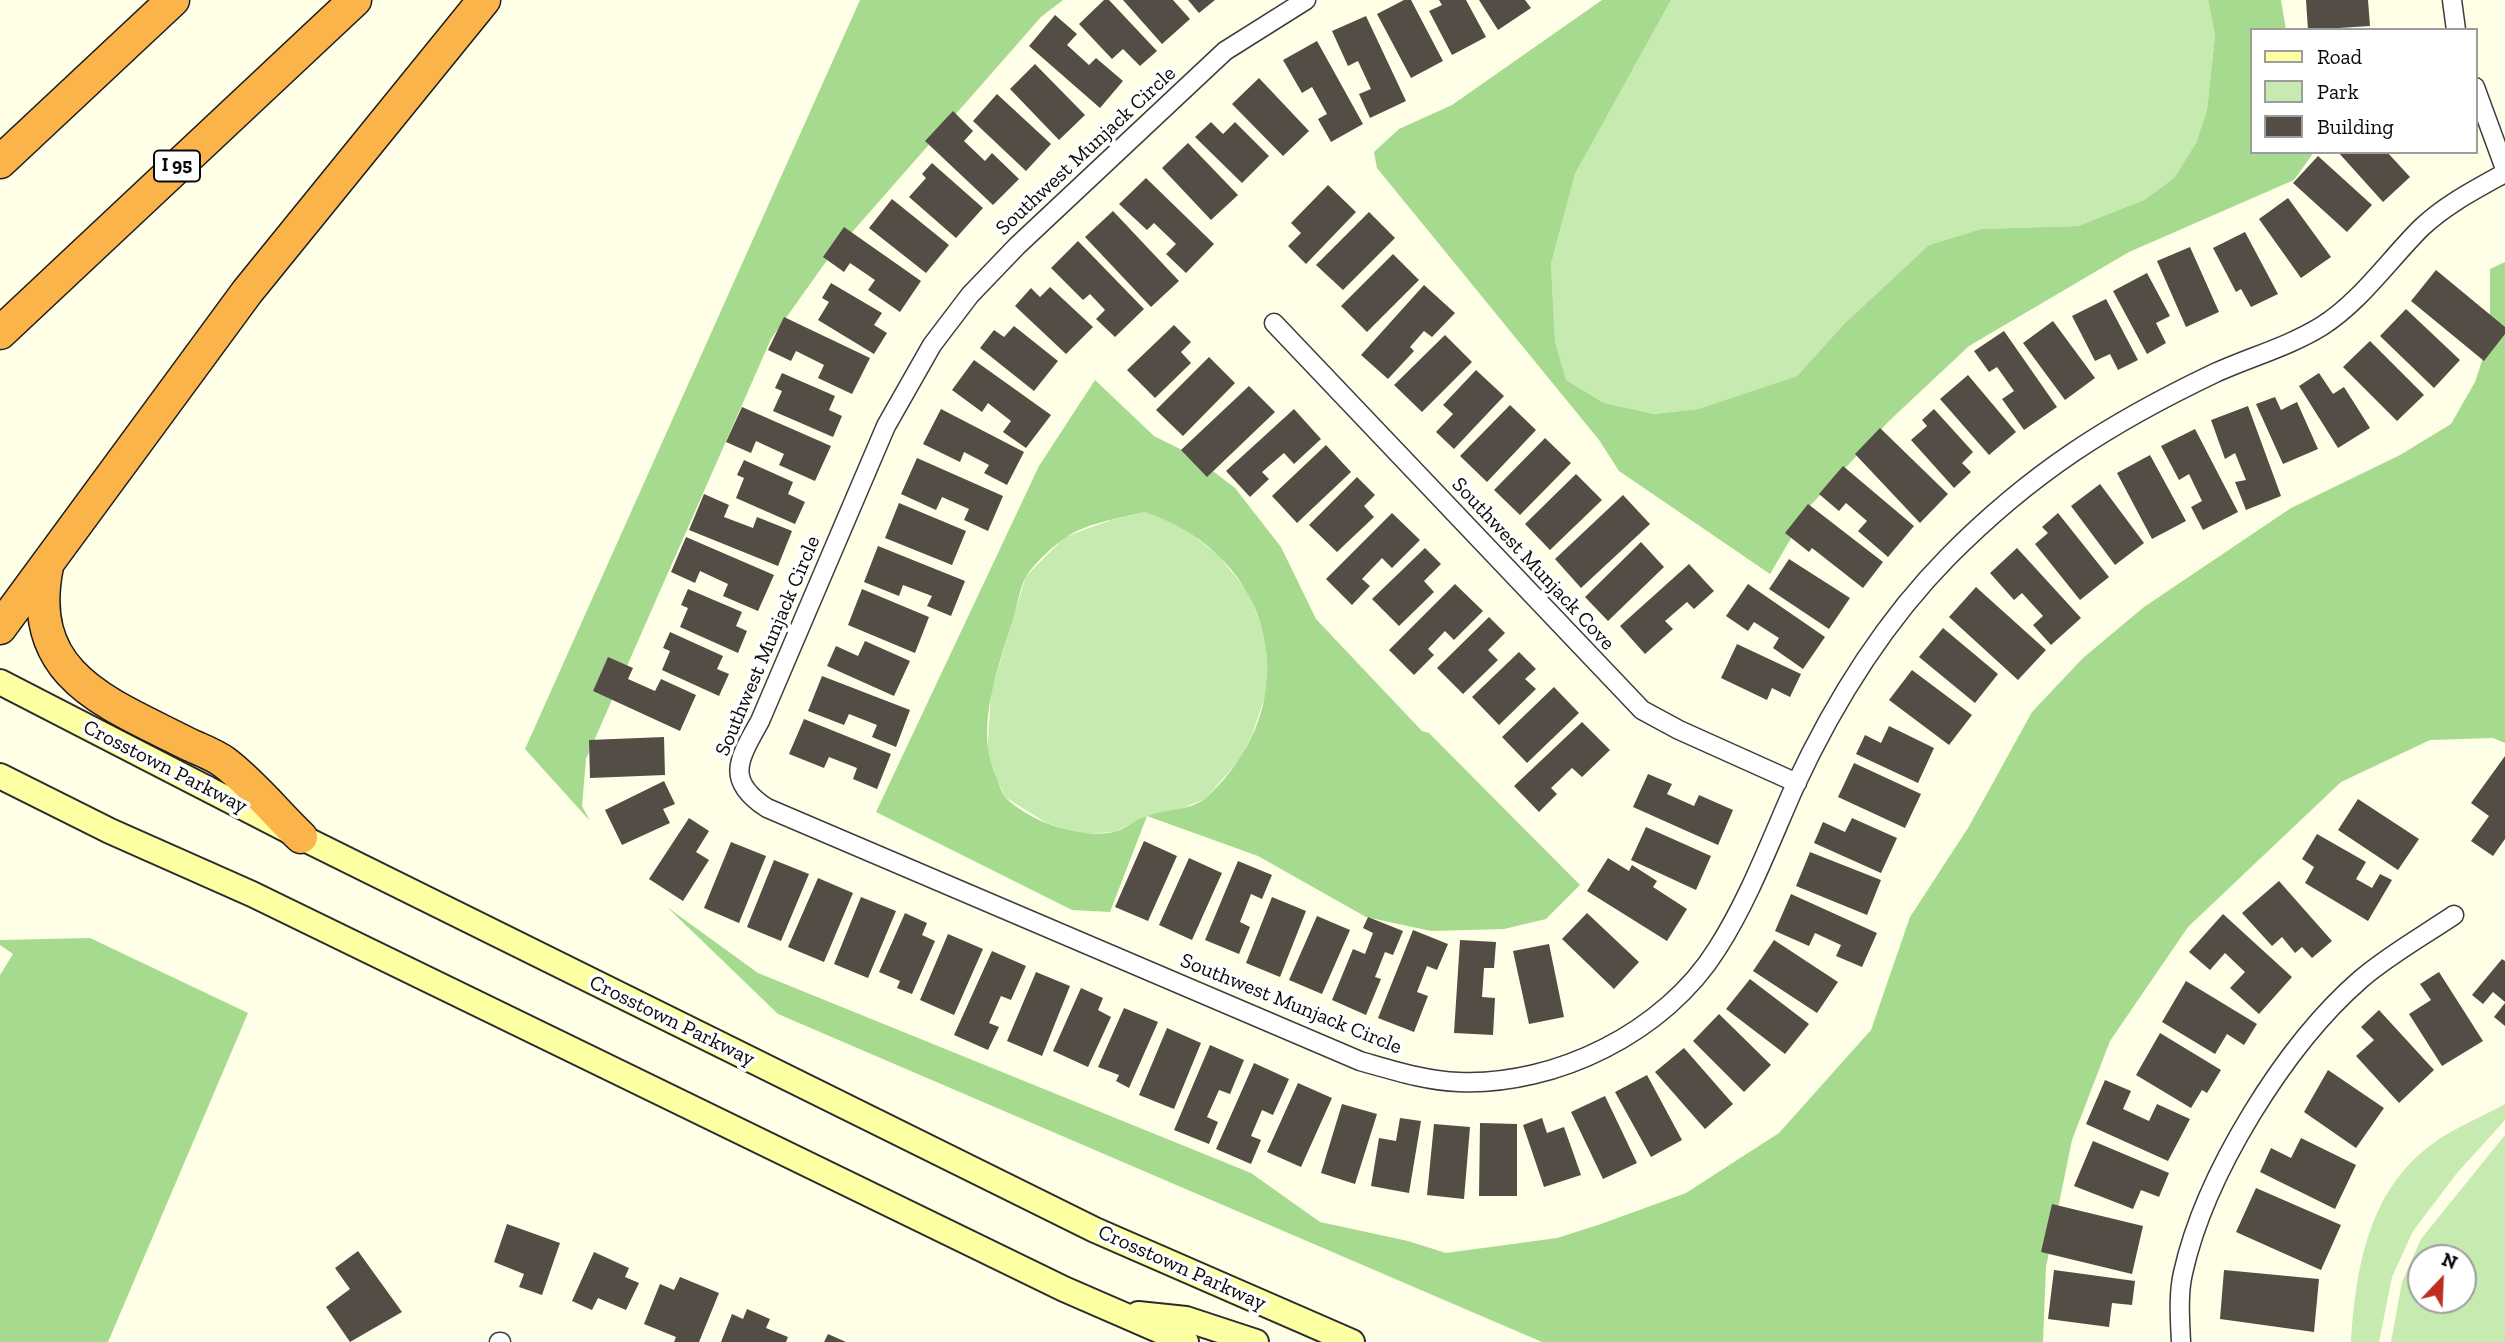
<!DOCTYPE html>
<style>
body{margin:0}
#map{position:relative;width:2505px;height:1342px;overflow:hidden;background:#fffee7;font-family:"Zilla Slab",serif}
canvas{display:block}
.legend{position:absolute;left:2250px;top:28px;width:228px;height:126px;box-sizing:border-box;background:#fff;border:2px solid #9d9d9d;margin:0;padding:9px 12px;list-style:none;font-size:21px;color:#0a0a0a}
.legend li{display:flex;align-items:center;gap:14px;height:35px}
.legend b{width:35px;border:2px solid #9d9d9d}
.north{position:absolute;left:2407px;top:1244px;width:70px;height:70px;box-sizing:border-box;background:#fff;border:2px solid #9d9d9d;border-radius:50%;rotate:23deg;font-size:19px;font-weight:700;line-height:28px;text-align:center;color:#0a0a0a}
.north::after{content:'';display:block;margin:auto;width:24px;height:32px;background:#be2d1e;clip-path:polygon(50% 0,100% 100%,50% 72%,0 100%)}
</style>
<div id="map">
<canvas width="2505" height="1342"></canvas>
<ul class="legend">
<li><b style="height:9px;background:#fcffa2"></b>Road</li>
<li><b style="height:19px;background:#c6eab0"></b>Park</li>
<li><b style="height:19px;background:#534d46"></b>Building</li>
</ul>
<div class="north">N</div>
</div>
<script>
const ctx = document.querySelector('canvas').getContext('2d');
ctx.lineJoin = 'round';
function paint(path, color) { ctx.fillStyle = color; ctx.fill(path, 'evenodd'); }
function trace(path, color, width, dash) { ctx.strokeStyle = color; ctx.lineWidth = width; ctx.lineCap = dash ? 'butt' : 'round'; ctx.setLineDash(dash || []); ctx.stroke(path); }
function label(font, color, halo, rows, align = 'center') {
  ctx.font = font + ' "Zilla Slab",serif'; ctx.lineWidth = 7; ctx.setLineDash([]); ctx.textBaseline = 'middle'; ctx.strokeStyle = halo; ctx.fillStyle = color; for (const [text, x, y, turn = 0] of rows) {
    ctx.save(); ctx.translate(x, y); ctx.rotate((+turn || 0) * Math.PI / 180); ctx.textAlign = isNaN(turn) ? turn : align; if (halo) ctx.strokeText(text, 0, 0); ctx.fillText(text, 0, 0); ctx.restore();
  }
}
paint(new Path2D(`
 M1671,0H2208L2215,35L2207,110L2196,143L2174,178L2144,200L2078,226L1981,229L1929,245L1844,324L1797,376L1698,409L1654,414L1604,403L1566,380L1555,341L1551,264L1575,174Z
 M1145,512L1176,522L1218,555L1248,592L1266,638L1268,687L1252,735L1240,759L1205,799L1175,811L1147,816L1114,832L1076,834L1045,822L1005,797L987,759L991,692L1026,576L1065,537L1111,520Z
 M2505,1104V1120L2457,1173L2413,1231L2392,1277L2379,1342H2351C2356,1268 2368,1189 2435,1142C2456,1127 2482,1117 2505,1104Z
 M2505,1135V1342H2391L2402,1282L2421,1239ZM2463,1258V1300H2421V1258Z`), '#c6eab0');
paint(new Path2D(`
 M860,0H1063L1041,17L825,263L771,339L586,759L582,806L590,821L525,749Z
 M1602,0H1671L1575,174L1551,264L1555,341L1566,380L1604,403L1654,414L1698,409L1797,376L1844,324L1929,245L1981,229L2078,226L2144,200L2174,178L2196,143L2207,110L2215,35L2208,0H2281L2286,30H2251V152H2314L2294,180L2129,252L1969,346L1889,421L1810,506L1770,574L1619,471L1599,440L1377,168L1374,152L1399,129L1452,105Z
 M2505,262V743L2493,738L2430,740L2341,782L2188,927L2110,1041L2072,1140L2046,1267L2043,1342H1542L778,1014L667,907L758,973L1251,1173L1320,1222L1408,1241L1446,1253L1557,1238L1601,1224L1686,1193L1779,1133L1871,1030L1910,917L1968,828L2032,712L2083,658L2144,607L2291,508L2400,455L2451,424L2475,382L2490,336V269Z
 M1095,380L1154,436L1192,455L1235,488L1281,547L1316,619L1422,731L1429,733L1580,885L1546,919L1504,929L1431,931L1366,917L1258,856L1147,816L1110,912L1072,910L876,812L1039,466ZM1145,512C1276,556 1310,702 1207,797C1191,811 1166,809 1147,816C1136,819 1125,829 1114,832C1081,839 1030,822 1006,798C1002,794 999,785 997,779C973,729 999,666 1014,616C1018,603 1020,586 1027,575C1035,563 1053,546 1065,538C1086,523 1120,518 1145,512Z
 M90,938L248,1013L108,1342H0V975L13,954L0,945V940Z`), '#a6db8f');
paint(new Path2D(`
 M1104,0H1109L1157,51L1140,66L1123,49L1112,59L1079,24Z
 M1123,0H1173L1190,19L1162,44Z
 M1188,0H1215L1199,13Z
 M1404,0H1411L1443,61L1411,78L1377,14Z
 M1439,0H1466L1486,37L1452,55L1429,11L1442,5Z
 M1479,0H1525L1531,8L1498,30Z
 M2306,0H2368L2370,26L2308,30Z
 M1055,15L1077,34L1067,45L1089,65L1096,58L1123,81L1100,108L1029,46Z
 M1366,16L1406,101L1370,118L1359,94L1371,89L1358,61L1348,66L1332,31Z
 M1317,41L1363,124L1331,142L1318,119L1327,114L1312,87L1302,93L1283,60Z
 M1035,64L1085,115L1059,140L1010,89Z
 M1259,78L1309,131L1283,156L1232,104Z
 M997,94L1051,144L1026,171L973,121Z
 M953,111L973,131L964,141L985,161L992,153L1019,179L993,205L925,141Z
 M1211,122L1223,134L1235,122L1269,156L1242,183L1195,137Z
 M1188,143L1238,195L1211,220L1162,168Z
 M2338,152H2387L2410,177L2383,202Z
 M2318,156L2372,205L2347,232L2293,183Z
 M932,163L983,208L956,238L909,197L926,178L922,174Z
 M1146,178L1214,244L1186,273L1166,254L1176,244L1154,223L1147,230L1119,204Z
 M1328,185L1356,212L1306,264L1288,246L1301,233L1291,223Z
 M2288,198L2331,257L2301,278L2259,219Z
 M892,199L949,245L926,273L869,228Z
 M1113,211L1179,281L1151,307L1085,237Z
 M1369,212L1395,238L1343,290L1316,265Z
 M844,227L921,281L900,312L868,290L875,280L850,263L844,272L823,257Z
 M2245,232L2278,294L2251,307L2241,289L2236,292L2213,248Z
 M1078,241L1144,309L1115,337L1096,319L1105,310L1090,294L1083,300L1051,268Z
 M2190,247L2219,312L2186,327L2157,261Z
 M1393,254L1419,280L1367,332L1341,306Z
 M2436,270L2505,327V334L2484,361L2411,301Z
 M2147,273L2170,316L2156,323L2166,343L2147,354L2113,291Z
 M831,283L882,313L874,325L887,333L874,354L818,320L829,302L822,298Z
 M1424,285L1455,313L1432,337L1424,331L1410,347L1414,351L1388,379L1361,355Z
 M1050,287L1093,327L1066,354L1015,306L1031,288L1040,297Z
 M2106,299L2138,360L2118,370L2110,354L2095,361L2072,316Z
 M2406,309L2460,360L2434,388L2380,336Z
 M784,317L870,358L852,394L818,378L824,365L796,351L791,361L768,350Z
 M2053,321L2095,378L2065,400L2023,343Z
 M1174,325L1191,342L1181,352L1191,363L1155,398L1127,370Z
 M1014,326L1058,361L1034,391L980,348L994,330L1004,337Z
 M2004,331L2057,407L2024,430L2002,399L2014,391L1997,367L1989,372L1974,351Z
 M1445,335L1472,362L1422,412L1394,385Z
 M2370,341L2424,395L2397,421L2343,367Z
 M1209,357L1235,383L1183,436L1156,410Z
 M974,360L1051,415L1026,448L1003,432L1011,421L988,403L982,412L952,390Z
 M1476,370L1504,396L1454,449L1436,432L1453,414L1443,405Z
 M782,373L835,396L829,410L842,416L833,437L773,411L782,391L775,388Z
 M2319,373L2333,394L2344,387L2370,428L2338,448L2299,386Z
 M1968,375L2016,432L1989,455L1940,399Z
 M1249,386L1275,412L1207,477L1181,450Z
 M2275,397L2281,410L2297,402L2318,449L2283,464L2256,404Z
 M1510,405L1536,430L1487,482L1460,456Z
 M2248,406L2281,496L2246,510L2235,482L2246,480L2235,453L2225,459L2211,420Z
 M742,407L831,446L815,481L779,465L784,454L756,441L751,453L726,442Z
 M941,409L1024,452L1007,485L984,473L989,465L964,452L960,462L923,444Z
 M1294,409L1321,439L1294,464L1284,453L1262,472L1269,479L1250,497L1226,471Z
 M1934,409L1973,452L1962,463L1971,472L1954,488L1911,440L1927,426L1922,420Z
 M1880,428L1948,494L1920,523L1855,454Z
 M2195,429L2238,512L2203,530L2191,507L2202,501L2189,474L2179,480L2161,446Z
 M1545,438L1571,463L1520,515L1494,490Z
 M1326,445L1351,472L1297,523L1272,496Z
 M2150,455L2186,521L2152,539L2117,473Z
 M917,458L1003,496L988,531L964,520L969,509L942,497L936,510L901,494Z
 M744,460L793,482L788,494L805,502L795,524L736,498L744,478L737,475Z
 M1843,466L1914,526L1888,557L1858,531L1867,521L1846,503L1839,511L1819,494Z
 M1576,474L1602,500L1550,550L1525,524Z
 M1357,477L1375,495L1364,506L1374,517L1337,552L1309,525Z
 M2100,484L2144,543L2115,565L2071,506Z
 M704,494L729,505L724,517L753,528L757,517L792,531L778,566L689,530Z
 M1623,495L1650,524L1581,588L1555,559Z
 M899,503L966,531L952,565L885,538Z
 M1808,504L1883,562L1863,588L1812,548L1809,552L1785,533Z
 M1392,513L1420,540L1392,568L1382,558L1362,579L1370,586L1352,605L1326,579Z
 M2058,513L2109,577L2080,600L2035,544L2048,533L2042,527Z
 M686,537L774,575L758,611L723,596L728,584L700,571L695,583L671,572Z
 M1641,542L1664,567L1608,621L1585,597Z
 M878,546L965,581L951,616L927,606L932,596L903,585L899,596L864,582Z
 M1425,548L1441,564L1424,581L1434,592L1399,626L1372,599Z
 M2017,548L2081,618L2051,645L2033,625L2043,616L2022,593L2014,600L1990,573Z
 M1789,559L1850,598L1829,629L1769,589Z
 M1689,564L1714,591L1694,609L1687,602L1665,621L1673,629L1645,654L1620,626Z
 M1455,584L1483,611L1454,640L1445,631L1428,649L1434,655L1414,675L1389,650Z
 M1748,584L1825,637L1803,669L1773,648L1779,638L1754,622L1748,631L1726,616Z
 M1976,587L2046,650L2018,680L1949,617Z
 M688,589L742,612L736,626L747,631L738,653L680,627L688,608L681,605Z
 M862,589L929,617L915,653L848,625Z
 M1489,617L1505,633L1488,650L1498,660L1463,694L1437,668Z
 M1943,628L1998,674L1975,703L1919,657Z
 M670,632L723,656L717,669L729,674L719,696L662,670L670,651L663,648Z
 M865,641L910,661L894,696L827,666L836,646L858,656Z
 M1737,644L1801,674L1790,697L1772,688L1767,700L1721,678Z
 M1519,652L1536,669L1525,679L1536,689L1499,725L1472,697Z
 M608,657L633,668L628,679L655,691L661,679L696,695L680,731L593,691Z
 M1912,670L1972,715L1949,745L1889,700Z
 M822,676L910,710L896,747L872,737L877,725L849,714L844,725L808,711Z
 M1554,687L1579,713L1527,763L1502,737Z
 M804,719L891,754L877,789L853,779L857,768L829,757L824,768L789,754Z
 M1582,722L1610,750L1582,777L1572,768L1551,788L1557,794L1539,812L1514,786Z
 M1889,726L1934,748L1918,783L1856,754L1865,735L1881,743Z
 M664,737L665,775L590,778L589,740Z
 M2505,756V839L2493,856L2471,841L2489,816L2471,803Z
 M1854,763L1921,794L1905,828L1838,797Z
 M1648,774L1672,784L1667,794L1694,806L1699,795L1733,810L1718,845L1633,807Z
 M664,781L675,804L663,809L670,823L622,845L605,810Z
 M2358,799L2419,839L2398,870L2338,830Z
 M689,818L709,831L696,852L709,860L683,901L649,879Z
 M1852,818L1897,838L1881,873L1814,843L1823,822L1845,832Z
 M1646,827L1711,856L1696,890L1631,860Z
 M2317,834L2366,862L2356,879L2372,888L2380,874L2392,880L2368,921L2305,883L2314,867L2302,859Z
 M1144,841L1177,856L1148,921L1115,907Z
 M731,842L766,856L739,923L704,908Z
 M1810,852L1881,880L1867,915L1796,886Z
 M1189,858L1222,873L1192,940L1159,925Z
 M1608,858L1629,871L1632,865L1657,881L1653,887L1687,909L1667,941L1587,891Z
 M774,860L809,874L781,941L747,927Z
 M1238,861L1272,875L1262,899L1251,894L1240,922L1250,927L1239,954L1205,940Z
 M818,878L853,893L824,962L788,947Z
 M2279,881L2332,941L2312,958L2302,947L2295,953L2282,937L2272,946L2242,913Z
 M1791,894L1877,933L1862,967L1836,956L1841,945L1815,933L1809,946L1775,931Z
 M861,897L896,911L868,978L834,964Z
 M1272,897L1306,911L1280,977L1246,963Z
 M905,913L927,923L922,935L935,941L912,994L897,988L900,981L879,972Z
 M1587,913L1639,962L1614,989L1562,939Z
 M2223,914L2292,977L2259,1014L2230,988L2245,972L2225,953L2210,970L2189,952Z
 M1317,916L1350,930L1322,994L1289,980Z
 M1368,917L1403,931L1393,955L1385,952L1375,977L1381,979L1366,1015L1332,1000L1353,949L1365,954L1373,933L1363,928Z
 M1413,930L1448,944L1437,970L1427,966L1417,992L1428,996L1414,1032L1378,1018Z
 M948,934L983,949L954,1015L920,1000Z
 M1460,940L1496,942L1494,968H1484L1482,997L1495,998L1493,1035L1454,1033Z
 M1774,940L1838,982L1817,1013L1753,971Z
 M1549,944L1564,1017L1529,1024L1513,951Z
 M992,951L1026,966L1011,1000L1001,996L989,1023L999,1027L988,1050L954,1035Z
 M2502,959L2505,961V1002L2493,992L2483,1004L2472,995Z
 M1036,972L1070,986L1042,1056L1007,1041Z
 M2439,972L2483,1041L2442,1066L2409,1014L2431,1000L2420,984Z
 M1750,979L1809,1024L1785,1054L1726,1009Z
 M2186,981L2257,1024L2244,1045L2227,1034L2215,1054L2162,1022Z
 M1081,988L1103,998L1098,1010L1111,1017L1088,1067L1053,1051Z
 M2505,1003V1026L2494,1017Z
 M1124,1008L1158,1022L1129,1088L1116,1081L1119,1075L1098,1067Z
 M2379,1010L2434,1070L2399,1103L2356,1056L2374,1040L2361,1027Z
 M1719,1014L1771,1065L1744,1092L1693,1041Z
 M1167,1028L1201,1043L1174,1109L1139,1095Z
 M2160,1033L2221,1070L2207,1093L2202,1090L2191,1108L2136,1075Z
 M1210,1045L1244,1060L1230,1094L1219,1090L1207,1117L1218,1122L1209,1144L1174,1130Z
 M1684,1048L1733,1104L1705,1129L1655,1072Z
 M1254,1063L1289,1079L1273,1115L1262,1110L1251,1136L1261,1140L1251,1164L1216,1149Z
 M2328,1070L2384,1108L2356,1148L2304,1112Z
 M1647,1075L1682,1140L1651,1157L1615,1092Z
 M2105,1080L2131,1091L2123,1109L2149,1121L2157,1104L2190,1119L2168,1161L2086,1124Z
 M1298,1083L1332,1098L1301,1167L1267,1152Z
 M1605,1096L1637,1163L1603,1179L1571,1112Z
 M1342,1104L1377,1114L1355,1184L1321,1173Z
 M1400,1118L1421,1121L1409,1193L1371,1186L1379,1138L1396,1141Z
 M1542,1118L1547,1133L1564,1127L1581,1175L1544,1187L1523,1125Z
 M1480,1123L1517,1124V1196H1479Z
 M1434,1124L1470,1127L1464,1199L1427,1195Z
 M2301,1138L2356,1165L2335,1209L2260,1172L2271,1148L2291,1158Z
 M2093,1141L2169,1173L2159,1197L2141,1190L2133,1209L2074,1186Z
 M2256,1188L2341,1225L2321,1270L2236,1232Z
 M2052,1204L2143,1226L2132,1274L2041,1252Z
 M507,1224L560,1243L542,1295L519,1287L524,1274L494,1262Z
 M358,1251L402,1312L350,1342L326,1307L350,1289L335,1268Z
 M594,1252L629,1268L625,1277L639,1283L626,1310L598,1298L592,1310L572,1301Z
 M2054,1270L2135,1281L2132,1305L2112,1303L2109,1327L2048,1319Z
 M2224,1270L2319,1279L2314,1332L2220,1319Z
 M680,1277L719,1293L699,1342H674L676,1337L644,1324L660,1284L674,1290Z
 M747,1309L770,1319L766,1328L788,1337L786,1342H721L732,1314L743,1319Z
 M828,1334L846,1342H824Z`), '#534d46');
const minor = new Path2D(`
 M1306,0L1225,51L1017,246L970,295L932,345L886,426L760,721C739,759 724,780 767,808L1360,1061C1392,1070 1426,1081 1459,1082C1556,1086 1665,1032 1717,949C1749,899 1770,842 1794,788C1833,704 1883,623 1948,557C2031,473 2110,423 2215,373C2250,357 2288,347 2322,326C2360,302 2389,260 2421,228C2445,205 2476,189 2505,173
 M2452,0L2456,30
 M2475,87L2505,169
 M1274,323L1642,710L1679,730L1797,783
 M499,1342H501
 M2181,1342C2180,1320 2178,1294 2183,1273C2205,1174 2285,1045 2361,979C2389,955 2423,936 2454,915`);
const secondary = new Path2D(`
 M0,682L301,837L1095,1230L1352,1342
 M0,776L110,831L252,894L1064,1289L1186,1342
 M1138,1314L1186,1319L1256,1342`);
const motorway = new Path2D(`
 M0,162L173,0
 M0,333L355,0
 M47,566C25,675 105,702 186,743C198,749 213,754 224,762C252,783 276,813 301,837
 M0,628L247,292L484,0`);
trace(minor, '#3d3d3d', 21);
trace(secondary, '#2c2c2c', 28);
trace(motorway, '#1b1b1b', 35);
trace(minor, '#fff', 18);
trace(secondary, '#fcffa2', 24);
trace(motorway, '#fbb449', 32);
for (const [x, y, w] of [
 [177,166,46]
]) { const box = new Path2D(); box.roundRect(x - w / 2, y - 15.5, w, 31, 5); ctx.fillStyle = '#fff'; ctx.fill(box); trace(box, '#0a0a0a', 2); }
label('bold 19px', '#0a0a0a', null, [
 ["I 95",177,166]
]);
label('21px', '#0a0a0a', '#fff', [
 ["Southwest Munjack Circle",1086,151,-43],
 ["Southwest Munjack Cove",1533,564,47],
 ["Southwest Munjack Circle",768,646,-67],
 ["Crosstown Parkway",165,767,27],
 ["Southwest Munjack Circle",1291,1004,22],
 ["Crosstown Parkway",672,1021,26],
 ["Crosstown Parkway",1182,1268,24]
]);
</script>
